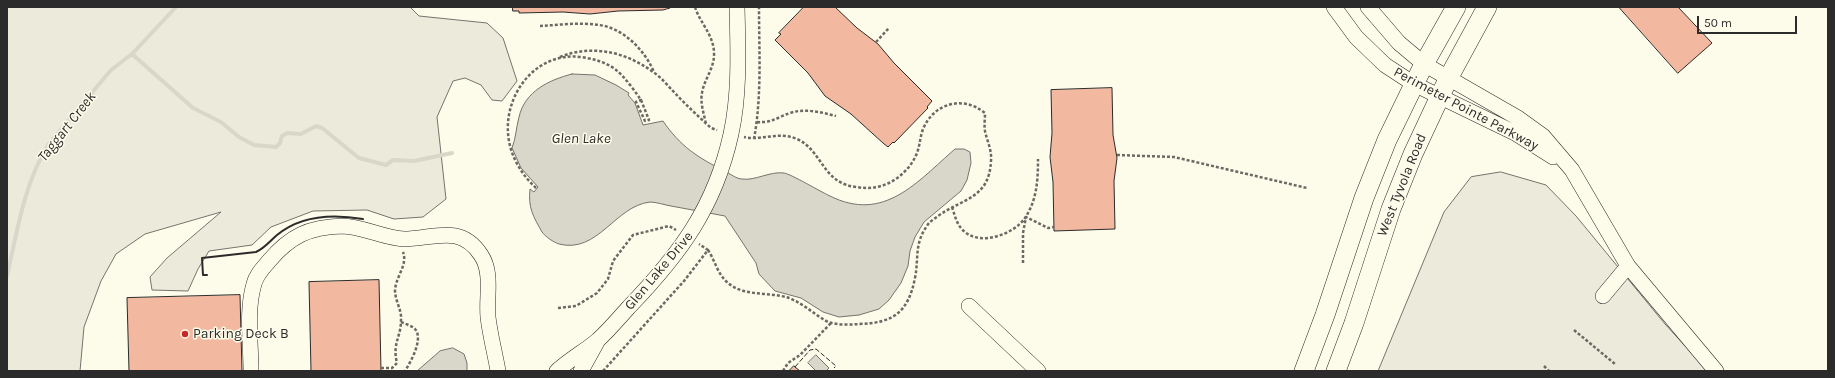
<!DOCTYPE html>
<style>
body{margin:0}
#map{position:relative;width:1835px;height:378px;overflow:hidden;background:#fdfbea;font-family:Karla,sans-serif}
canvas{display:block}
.frame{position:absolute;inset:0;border:8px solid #2b2b2b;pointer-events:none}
.scale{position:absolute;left:1697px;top:16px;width:100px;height:18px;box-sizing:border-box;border:2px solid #2b2b2b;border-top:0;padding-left:5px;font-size:12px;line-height:14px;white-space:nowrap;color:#2b2b2b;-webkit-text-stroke:3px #fdfbea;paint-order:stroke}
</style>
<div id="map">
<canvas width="1835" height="378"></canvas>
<div class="frame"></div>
<div class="scale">50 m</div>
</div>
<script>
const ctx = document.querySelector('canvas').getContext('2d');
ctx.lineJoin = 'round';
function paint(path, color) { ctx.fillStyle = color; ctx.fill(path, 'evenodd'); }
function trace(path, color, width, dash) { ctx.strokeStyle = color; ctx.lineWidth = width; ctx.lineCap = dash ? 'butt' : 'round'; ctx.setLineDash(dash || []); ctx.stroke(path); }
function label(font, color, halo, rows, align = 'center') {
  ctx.font = font + ' Karla,sans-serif'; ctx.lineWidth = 3; ctx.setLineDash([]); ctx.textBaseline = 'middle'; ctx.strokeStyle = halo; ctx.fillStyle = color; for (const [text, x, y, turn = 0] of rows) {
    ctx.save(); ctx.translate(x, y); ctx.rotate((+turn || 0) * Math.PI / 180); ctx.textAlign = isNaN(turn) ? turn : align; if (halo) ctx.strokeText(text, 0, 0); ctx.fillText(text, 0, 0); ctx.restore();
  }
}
const green = new Path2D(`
 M7,7H410L419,16L487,23L503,38L517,81L502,101L492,100L481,85L465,78L453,81L437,117L446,199L423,217L394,219L367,210L313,211L271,227L252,245L209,251L198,269L188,291L152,290L150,277L167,258L221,212L145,234L116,254L101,281L84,327L80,371H7Z`);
paint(green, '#ecebdb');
trace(green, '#74746e', 1);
const parking = new Path2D(`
 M1501,172L1546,185L1576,216L1665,324L1708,371H1378L1444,212L1471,177Z`);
paint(parking, '#eceadb');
trace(parking, '#74746e', 1);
const water = new Path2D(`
 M572,74L595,75L616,85L629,93L628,95L635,103L643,125L663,121C680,146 698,158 725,171C730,174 737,179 742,179C755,181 770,171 784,173C791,174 821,192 830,196C884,223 917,182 955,149H964L970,152L971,163L967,180L961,191L924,222L915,237L910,251L908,266L901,283L889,300L879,309L859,315L839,317L823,312L801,298L775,291L759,274L756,263L725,216C707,213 689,209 671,206C665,205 656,202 650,202C615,206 598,254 559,244C553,242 546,237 542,232C533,216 528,208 530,189L534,192L538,187L521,168L512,148C516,138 516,128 519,117C525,91 549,80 572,74Z
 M453,348L464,354L467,363V371H417L440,351Z
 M816,355L829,368L826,371H816L808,363Z`);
paint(water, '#d8d7c9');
trace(water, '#74746e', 1);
trace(new Path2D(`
 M132,54L193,108L221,122L239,137L254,145L276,147L280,143L282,136L287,133L301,134L316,126L322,128L359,158L386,165L393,160L414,161L452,153
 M7,276C17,232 24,184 48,145L111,70L132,54L176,7`), '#d8d7c9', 4);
const building = new Path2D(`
 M513,7H670V8L663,10L618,11L590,14L563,12L519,13V11H513Z
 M804,7H835L857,28L878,44L894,63L932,101L927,107L928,108L894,143L893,142L888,147L883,143L851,114L825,96L808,73L775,40L781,34L779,33Z
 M1619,7H1678L1712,43L1678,73Z
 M1112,88L1113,135L1117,158L1114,181L1115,229L1054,231L1053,182L1050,157L1052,133L1051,90Z
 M379,280L381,371H311L309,282Z
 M240,295L242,371H129L127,298Z
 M794,366L795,367L800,371H789Z`);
paint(building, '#f2b8a0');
trace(building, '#2b2b2b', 1);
const minor = new Path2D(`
 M1334,7L1356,37L1385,65L1414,84L1515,133L1553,157
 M1368,7L1399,43L1424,64L1518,118L1543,136L1572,170L1628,266L1716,371
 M1603,296L1628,266
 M969,306L1038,371
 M251,371C251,343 246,311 254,284C256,275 263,268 269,261C290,236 309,227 342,226C362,226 383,238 404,239C433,239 460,223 481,255C493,273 486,297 488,317C490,335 495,353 498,371
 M557,371C570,359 585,351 598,340C609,330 619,318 629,307C680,254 715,207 731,134C740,93 738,49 737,7
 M581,371L597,342`);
const major = new Path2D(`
 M1304,371L1325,315L1364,198L1387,140L1424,64L1456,7
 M1336,371L1354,323L1391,209L1413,154L1449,77L1487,7`);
trace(minor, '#2b2b2b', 16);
trace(major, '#2b2b2b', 20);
trace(new Path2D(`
 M695,7C700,23 713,34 714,52C715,68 704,79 702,93C700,103 704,114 706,124
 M540,26C559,25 580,22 599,25C624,28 645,51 654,72
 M876,42L889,28
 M560,57C592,44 626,52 653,72C661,77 667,85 673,91C685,104 698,116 711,128L717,130
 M641,100L649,120L645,121L636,102Z
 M757,122C772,123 776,118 790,113C805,108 820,112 836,116
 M754,139C762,95 759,51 759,7
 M1117,155L1174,157L1307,188
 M536,188C523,176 512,159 509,141C501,97 535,51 581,57C594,59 605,62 615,69C625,77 634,90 641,100
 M952,207C955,216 957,226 965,232C981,246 1014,234 1025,218C1037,200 1038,180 1038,159
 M708,250C714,259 717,271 724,279C740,298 768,291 789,298C804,304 815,315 828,322C838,325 849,325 859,324C893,323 908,313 915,278C919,258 914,244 927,226C929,222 934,219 938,216C963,198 989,199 991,161C992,150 987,141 985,131C984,125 985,119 985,113C963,95 934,103 923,129C920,137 920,145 917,153C912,166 901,177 889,183C878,188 868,189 856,187C822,183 823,151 797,139C779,131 762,141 744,137
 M1023,263V233L1026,217L1048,228L1054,227
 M558,308L576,306L597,293L608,279L613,261L633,235L669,226L676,230
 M401,322C406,324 412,326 415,329C424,339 410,363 405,371
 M1574,330L1615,364
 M1544,366L1549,371
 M381,368H392L397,363C392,343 401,338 401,320C402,310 395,301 395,290C396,276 408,265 403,252
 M603,371L684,281L708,250L699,244
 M783,371L788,363L800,355L832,322`), '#6a6964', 2.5, [3, 2]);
trace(minor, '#fdfbea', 15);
trace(major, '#fdfbea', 19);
trace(new Path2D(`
 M795,367L810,350L816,349L836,366L834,368`), '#2b2b2b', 1, [5, 2]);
trace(new Path2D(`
 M207,275H203L202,258L256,252C265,248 270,241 277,235C301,215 334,214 363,219`), '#2b2b2b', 2);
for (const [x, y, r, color] of [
 [185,334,4,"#c62828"]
]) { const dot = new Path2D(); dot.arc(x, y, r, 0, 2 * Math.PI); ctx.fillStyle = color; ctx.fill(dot); trace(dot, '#fdfbea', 1.5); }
label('14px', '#2b2b2b', '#fdfbea', [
 ["Perimeter Pointe Parkway",1466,109,28],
 ["West Tyvola Road",1402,185,-68],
 ["Glen Lake Drive",659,271,-50]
]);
label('14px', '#2b2b2b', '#fdfbea', [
 ["Parking Deck B",193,334]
], 'left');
label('italic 15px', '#2b2b2b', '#fdfbea', [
 ["Taggart Creek",67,127,-52],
 ["Glen Lake",581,139]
]);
</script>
